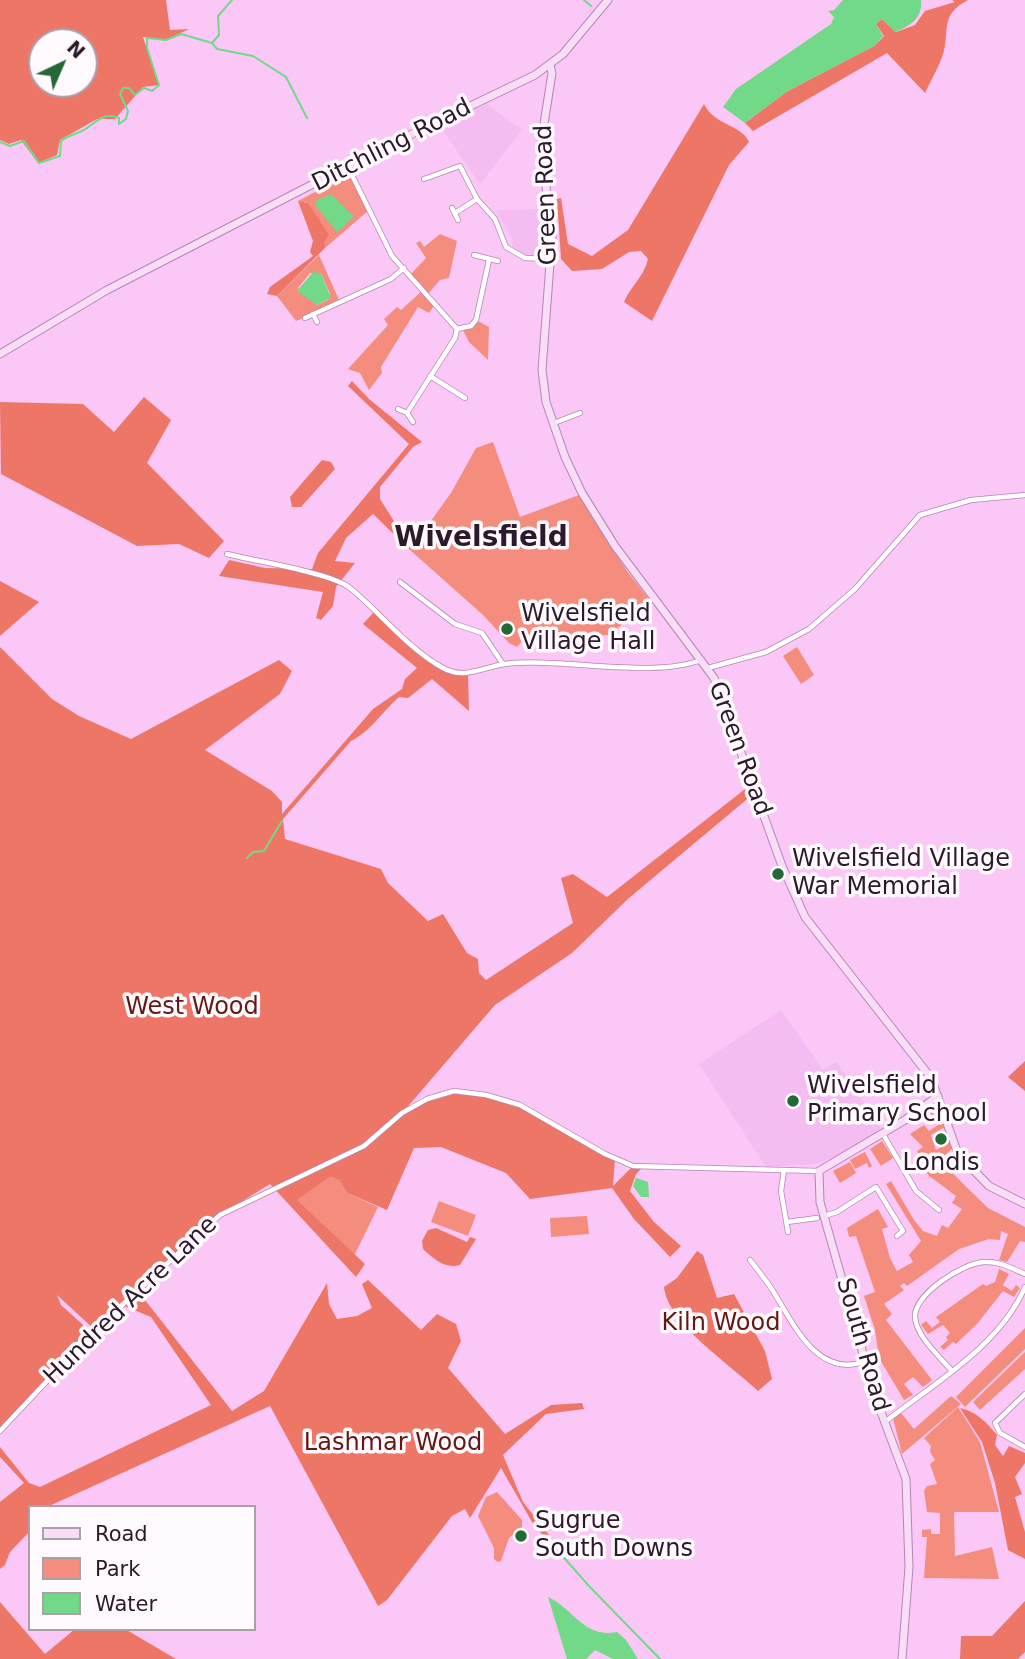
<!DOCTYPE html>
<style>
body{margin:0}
#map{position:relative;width:1025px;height:1659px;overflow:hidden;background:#fac7f6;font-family:"DejaVu Sans",sans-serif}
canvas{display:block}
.legend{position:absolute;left:28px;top:1505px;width:228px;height:126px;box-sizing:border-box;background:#fffafe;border:2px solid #aba0aa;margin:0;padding:9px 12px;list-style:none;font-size:21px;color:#2c1a2b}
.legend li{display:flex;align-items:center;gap:14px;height:35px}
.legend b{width:35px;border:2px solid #aba0aa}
.north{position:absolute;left:28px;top:28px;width:70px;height:70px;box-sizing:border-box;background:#fffafe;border:2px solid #aba0aa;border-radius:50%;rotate:44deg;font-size:19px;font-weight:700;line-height:28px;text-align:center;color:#2c1a2b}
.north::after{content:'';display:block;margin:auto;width:24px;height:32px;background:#236935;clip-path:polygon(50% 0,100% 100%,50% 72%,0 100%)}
</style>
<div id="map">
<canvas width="1025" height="1659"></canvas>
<ul class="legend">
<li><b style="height:9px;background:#f8ddf7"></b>Road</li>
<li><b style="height:19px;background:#f58d7e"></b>Park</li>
<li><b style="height:19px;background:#71d987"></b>Water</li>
</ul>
<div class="north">N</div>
</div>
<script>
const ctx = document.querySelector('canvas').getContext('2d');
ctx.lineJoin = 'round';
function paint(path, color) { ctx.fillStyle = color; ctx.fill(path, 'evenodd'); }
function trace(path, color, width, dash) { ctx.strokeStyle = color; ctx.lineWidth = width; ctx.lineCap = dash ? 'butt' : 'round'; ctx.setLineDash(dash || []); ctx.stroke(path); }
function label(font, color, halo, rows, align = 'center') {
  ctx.font = font + ' "DejaVu Sans",sans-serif'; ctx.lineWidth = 7; ctx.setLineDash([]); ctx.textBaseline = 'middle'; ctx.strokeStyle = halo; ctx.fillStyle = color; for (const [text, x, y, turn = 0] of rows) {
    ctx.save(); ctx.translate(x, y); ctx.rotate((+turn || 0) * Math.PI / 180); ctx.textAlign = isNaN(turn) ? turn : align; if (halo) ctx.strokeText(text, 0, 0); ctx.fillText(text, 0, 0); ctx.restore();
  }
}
paint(new Path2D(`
 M487,104L522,130L480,184L439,125Z
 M547,209L549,254L524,255L512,246L513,241L496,210Z
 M781,1010L823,1070L837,1062L882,1131L845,1153L815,1164L766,1167L699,1064Z`), '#f5bcf1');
paint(new Path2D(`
 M351,173L368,211L325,248L308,203L298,201Z
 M440,234L457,241L449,278L440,280L428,294L436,303L429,313L418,307L381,367L382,373L369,390L360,373L348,369L388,325L384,319L397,307L401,310L423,290L410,275L426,258L416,243L420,241L424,247Z
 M319,255L340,302L296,321L277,296ZM310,273H321L330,294L328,300L317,305L298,288Z
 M476,320L489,327L488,360L469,342L462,328L471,326Z
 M493,442L520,517L579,495L627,571L652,603L608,635L526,637L517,647L509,643L483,615L410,550L451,493L476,448Z
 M797,647L814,675L801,684L783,656Z
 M935,1105L939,1108L945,1127L931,1135L936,1150L950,1142L952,1148L940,1161L988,1208L1025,1227V1242L1020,1241L1007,1262L999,1260L1008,1234L1001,1231L1000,1240L989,1239L959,1249L907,1286L904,1283L900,1286L904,1290L884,1304L892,1314L886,1320L932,1380L923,1387L913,1377L904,1384L913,1395L904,1400L879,1358L875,1330L864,1296L875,1292L856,1236L849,1237L847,1228L878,1209L888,1227L882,1229L890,1258L897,1271L913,1262L909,1255L921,1241L886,1184L891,1181L914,1220L923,1231L937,1236L942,1225L948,1228L962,1209L952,1203L956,1196L928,1175L917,1151L923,1147L910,1134L924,1125L929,1131L938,1125L928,1109Z
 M882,1141L893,1158L881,1166L870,1149Z
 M865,1152L872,1166L869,1168L867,1163L855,1169L850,1160Z
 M850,1162L856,1173L840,1183L833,1171Z
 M330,1177L339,1180L347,1193L378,1207L354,1256L296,1200Z
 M439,1201L476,1215L468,1236L431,1222Z
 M587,1216L589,1234L551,1237L550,1218Z
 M999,1269L1009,1274L1003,1285L1012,1291L1016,1285L1020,1288L1014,1297L1003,1291L977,1324L956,1344L953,1342L944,1350L940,1347L948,1340L946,1337L950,1333L943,1325L928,1334L921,1325L926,1321L932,1328L940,1322L936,1317L983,1284L986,1286L995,1282Z
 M1025,1328V1349L965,1407L956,1397Z
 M1025,1352V1369L980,1410L973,1402Z
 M951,1396L961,1404L902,1454L893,1418L901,1413L914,1429Z
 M958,1407L980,1442L999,1512H954L955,1556L992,1547L999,1579L924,1578L927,1537H922V1530L931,1529V1534H940V1513L927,1512L924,1491L927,1486L937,1484L930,1464L935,1460L930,1452L931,1446L924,1438Z
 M497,1492L522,1520V1527L509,1538L501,1561L498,1562L494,1559V1548L478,1516L486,1497Z`), '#f58d7e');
paint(new Path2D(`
 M0,0H166L170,30L189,29L166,40L143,37L159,85L143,87L115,119H97L60,140L57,155L38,163L21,140L9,144L0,140ZM42,42H84V84H42Z
 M952,0H968C941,14 949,28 944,51C940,65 931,80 925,93L887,53L753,131L745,123L786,92L874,46L884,36L876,24L882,19L896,32L915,25L925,11L955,2Z
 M704,104C715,126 741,124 749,142L729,165L652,321L624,302C631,285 644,277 648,259L641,251L629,252L602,269L572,271L561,259L557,199L561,198L568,244L592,256L628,230Z
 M298,201L308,203L329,235L324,242L325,248L277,296L267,294L270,287L313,256L310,252L313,241Z
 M352,381L369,399L422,442L413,447L380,487V499L404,537L414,546L410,550L373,514L346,538L335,561L355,563L336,587L333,606L321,620L316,618L323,592L219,576L229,560L265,568L312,569L318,553L409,444L348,386Z
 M144,397L171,420L147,463L224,541L209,558L179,544L137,546L1,474L0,402L83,404L114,432Z
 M322,460L331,462L335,469L301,507H292L290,497Z
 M0,581L39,602L0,636Z
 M374,612L443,668L468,674L469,711L432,679L408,698L399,697C383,711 370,732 351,741L283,819L285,839L381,869L388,883L428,921L443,914L467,953L478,959L479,973L486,980L573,923L561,878L573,874L607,897L749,786L752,795L629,898L572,953L495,1005L404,1111C419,1103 436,1093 453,1091C505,1085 572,1135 615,1159L613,1186L633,1166L643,1167L636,1174L630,1191L654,1222L681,1246L670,1257L634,1219L612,1188L530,1199L506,1173L441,1147L414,1148L387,1210L347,1193L339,1180L330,1177L297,1200L365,1264L356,1277L270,1184L220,1215L138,1291L232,1411L264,1391L327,1283L329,1304L337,1319L357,1316L372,1308L362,1284L368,1280L421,1330L437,1314L456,1324L461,1341L448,1368L505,1434L551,1405L582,1403L584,1409L546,1414L503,1455L523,1502L549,1535L545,1538L532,1522L501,1468L470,1518L465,1509L452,1516L387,1600L378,1606L270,1406L47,1507H30V1531L10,1552L5,1565L0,1569V1502L24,1483L0,1457V1447L29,1483L40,1487L211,1405L151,1317L122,1305L95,1330L57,1295L61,1305L92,1333L0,1431V647L52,699L79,716L131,739L279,660L292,671L280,694L205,750L272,791L282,802V814L373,709L402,689L405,679L417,668L363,624Z
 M1025,1061V1091L1008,1077Z
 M436,1228L467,1242L470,1237L476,1239L460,1265C444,1269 434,1259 423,1249L422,1241L428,1230Z
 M697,1251L703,1255L717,1298L734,1294L765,1351L772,1379L758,1391C732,1366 667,1323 664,1287L677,1278Z
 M960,1408C977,1412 986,1422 997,1435L995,1445L1003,1456L1009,1446L1025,1453V1463L1015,1477L1022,1494L1015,1497L1025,1532V1559L1008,1550L995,1483L982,1442Z
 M1025,1601V1652L1018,1659H960L961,1636H992Z
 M0,1602L45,1654L75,1629H125L176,1659H0Z`), '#ee7667');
paint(new Path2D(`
 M843,0H921C923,18 910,26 895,32L882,19L876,24L883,36L874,46L786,92L745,123L723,107L736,89L831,24L834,17L828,11L834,10Z
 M331,194L354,217L337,232L315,205V201Z
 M313,272L321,273L331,298L317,305L297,291Z
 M636,1178L648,1182L649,1197H641L633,1186Z
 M548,1597C572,1607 584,1639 617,1632L626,1640L638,1659H613L595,1650L586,1659H567Z`), '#71d987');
trace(new Path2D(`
 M584,0L591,6
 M213,42L219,35L218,16L232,0
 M0,142L10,146L24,141L39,163L60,156L61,141C67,136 75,134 82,131C95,124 103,111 119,118V124L126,119L128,111L120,94L123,88H129L135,95L144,88L152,91L159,85L147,48V38L166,40L181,34L212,43L217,49L253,56L286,77L307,118
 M247,858L253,852L264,851L282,821
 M550,1542L589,1586L660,1659`), '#71d987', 2);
const street = new Path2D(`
 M348,167L392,256L457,329
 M424,179L460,166L477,199L495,219L506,247L525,258L550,259
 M452,208L458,220
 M455,213L477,199
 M474,255L498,261
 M313,314L317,322
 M305,318L391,279L404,268
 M430,376L465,398
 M398,409L407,413L413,422
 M407,413L455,338L457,329L471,326L476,320L489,260
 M554,423L580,413
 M227,554C254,561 332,573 350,588C381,613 408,649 443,668C465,680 483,667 505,664C561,657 651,679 701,660
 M400,582L455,624L482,633L503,664
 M708,668L766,652L809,629L855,589L920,515L971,500L1025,495
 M883,1134L916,1191L939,1210
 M784,1170L781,1191L788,1232
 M824,1216L837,1212L876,1187L903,1231L897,1236
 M787,1222L817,1218
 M750,1260C758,1270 766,1280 773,1291C793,1323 818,1380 865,1361
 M952,1371C940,1357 916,1336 915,1317C914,1294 963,1263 984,1262C999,1261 1011,1268 1025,1274
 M1025,1394L995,1423L1000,1433L1025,1447
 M885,1422C933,1384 1000,1346 1025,1287
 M0,1431L95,1330L220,1215L364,1146L402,1113L427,1099L454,1091L486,1095L520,1105L605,1154L633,1166L819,1171`);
const secondary = new Path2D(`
 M550,65L552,73L541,143L552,237L542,370L546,402L565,457L582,493L615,546L714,678L782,866L805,917L931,1078L958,1154L989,1186L1025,1204
 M0,354L107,290L387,146L535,75L563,54L608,0
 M902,1659L909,1567L906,1479L875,1396L820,1202L819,1171L905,1120L938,1096`);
trace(street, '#b686b3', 6);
trace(secondary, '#b686b3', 9);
trace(street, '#fff', 4.5);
trace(secondary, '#f8ddf7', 7);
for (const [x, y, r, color] of [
 [507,629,7,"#236935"],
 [778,874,7,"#236935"],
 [793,1101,7,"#236935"],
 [941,1139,7,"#236935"],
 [521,1536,7,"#236935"]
]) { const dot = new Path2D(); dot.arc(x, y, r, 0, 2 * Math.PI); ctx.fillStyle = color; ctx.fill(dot); trace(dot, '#fffafe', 2.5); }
label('24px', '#2c1a2b', '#fffafe', [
 ["Ditchling Road",392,146,-27],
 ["Green Road",547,195,-92],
 ["Green Road",739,749,70],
 ["Hundred Acre Lane",131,1301,-44],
 ["South Road",862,1345,74]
]);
label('24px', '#2c1a2b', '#fffafe', [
 ["Wivelsfield",521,615],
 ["Village Hall",521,643],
 ["Wivelsfield Village",792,860],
 ["War Memorial",792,888],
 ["Wivelsfield",807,1087],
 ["Primary School",807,1115],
 ["Londis",941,1164,"center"],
 ["Sugrue",535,1522],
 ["South Downs",535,1550]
], 'left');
label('24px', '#651913', '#fffafe', [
 ["West Wood",192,1008],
 ["Kiln Wood",721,1324],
 ["Lashmar Wood",393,1444]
]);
label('bold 28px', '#2c1a2b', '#fffafe', [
 ["Wivelsfield",481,539]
]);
</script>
